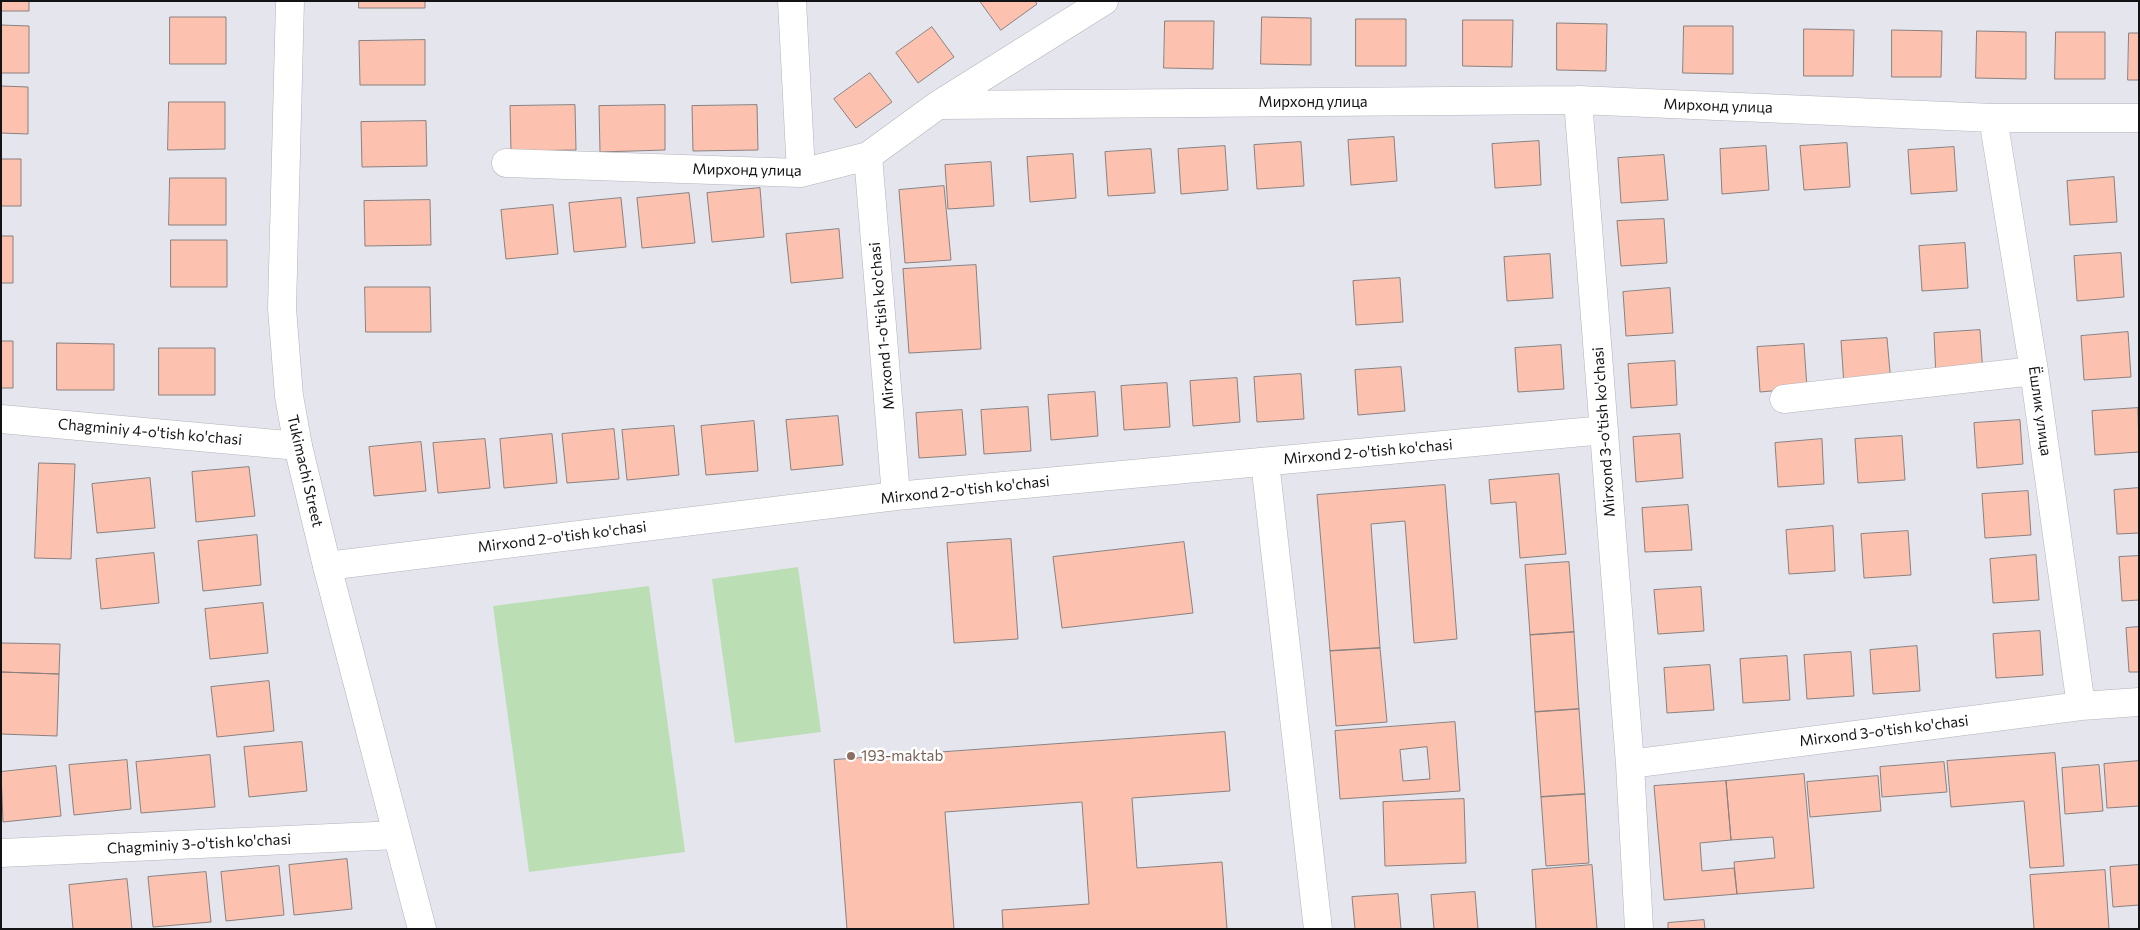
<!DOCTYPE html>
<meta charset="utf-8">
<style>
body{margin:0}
#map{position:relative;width:2140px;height:930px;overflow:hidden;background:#e4e5ed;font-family:Commissioner,sans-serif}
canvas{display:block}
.frame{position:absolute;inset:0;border:2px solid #131316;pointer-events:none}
</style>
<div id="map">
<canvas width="2140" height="930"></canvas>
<div class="frame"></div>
</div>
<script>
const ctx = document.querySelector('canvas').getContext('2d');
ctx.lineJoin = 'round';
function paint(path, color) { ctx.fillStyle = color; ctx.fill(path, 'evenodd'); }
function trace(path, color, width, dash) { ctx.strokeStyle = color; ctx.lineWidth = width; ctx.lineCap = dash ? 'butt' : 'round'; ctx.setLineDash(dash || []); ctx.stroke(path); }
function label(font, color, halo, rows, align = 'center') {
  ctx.font = font + ' Commissioner,sans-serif'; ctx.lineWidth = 5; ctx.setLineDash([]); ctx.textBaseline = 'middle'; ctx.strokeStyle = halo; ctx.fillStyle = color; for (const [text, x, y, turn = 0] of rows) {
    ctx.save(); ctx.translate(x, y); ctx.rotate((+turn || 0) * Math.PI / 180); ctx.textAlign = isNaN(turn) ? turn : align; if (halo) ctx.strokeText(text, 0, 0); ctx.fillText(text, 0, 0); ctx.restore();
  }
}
paint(new Path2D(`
 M798,567L821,732L735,743L712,579Z
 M649,586L685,852L529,872L493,606Z`), '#bbdeb4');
const building = new Path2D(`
 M1,1H29V11H1Z
 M359,1H425V8H359Z
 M980,1H1035L1037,4L1001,30Z
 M170,17H226V64H170Z
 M1262,17L1311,18V65L1261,64Z
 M1356,19H1406V66H1356Z
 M1463,20H1513L1512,67L1463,66Z
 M1165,21H1214L1213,69L1164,68Z
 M1557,23L1607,24L1606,71L1557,70Z
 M1,25L29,26V73H1Z
 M1684,26H1733V74L1683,73Z
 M932,27L954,57L918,83L896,53Z
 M1804,29L1854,30L1853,76H1804Z
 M1892,30L1942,31L1941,77H1892Z
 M1977,31L2026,32V79L1976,78Z
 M2056,32H2105V79H2055Z
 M2129,33H2139V80H2128Z
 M425,40V85H360L359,41Z
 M870,73L892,102L856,128L834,99Z
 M1,86L28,87V134L1,133Z
 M169,102H225V149L168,150Z
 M575,105L576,150L511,151L510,106Z
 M665,105V150L600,152L599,106Z
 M757,105L758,150L693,151L692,106Z
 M426,121L427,166L362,167L361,122Z
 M1394,137L1397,181L1351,185L1348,140Z
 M1539,141L1541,185L1495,188L1492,144Z
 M1301,142L1304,186L1257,189L1254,145Z
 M1847,143L1850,187L1804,190L1800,146Z
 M1225,146L1228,190L1181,194L1178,149Z
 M1766,146L1769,190L1722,194L1720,149Z
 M1954,147L1957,191L1911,194L1908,150Z
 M1151,149L1155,193L1108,196L1105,152Z
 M1073,154L1076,198L1030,202L1027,157Z
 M1664,155L1668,200L1621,203L1618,158Z
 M1,159H21V206H1Z
 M991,162L994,206L948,209L945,165Z
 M2114,177L2117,222L2070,225L2067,181Z
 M170,178H226V225H169Z
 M944,186L951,260L905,263L899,190Z
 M760,188L764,237L712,242L707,193Z
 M689,193L695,243L642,248L637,198Z
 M621,198L626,247L574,252L569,203Z
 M430,200L431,245L365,246L364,201Z
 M553,205L558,254L506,259L501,210Z
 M1664,219L1667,263L1621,266L1617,221Z
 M839,229L843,278L791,283L786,234Z
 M1,236H13V283H1Z
 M171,240H227V287H171Z
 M1965,243L1968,288L1922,291L1919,246Z
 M2121,253L2124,297L2077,301L2074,256Z
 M1550,254L1553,298L1507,301L1504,257Z
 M976,265L981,349L909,353L903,269Z
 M1400,278L1403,322L1356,325L1353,281Z
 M365,287H430L431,332H366Z
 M1670,288L1673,333L1626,336L1623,292Z
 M1980,330L1983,374L1936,378L1934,333Z
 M2128,332L2131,377L2084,380L2081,336Z
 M1887,338L1891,383L1844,385L1841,341Z
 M1,341H13V388H1Z
 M57,343L114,344V390H57Z
 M1804,344L1807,388L1760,392L1757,347Z
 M1561,345L1564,389L1518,392L1515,348Z
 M159,348H215V395H159Z
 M1675,361L1677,405L1631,408L1628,364Z
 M1401,367L1405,411L1358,415L1355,370Z
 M1301,374L1304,419L1257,422L1254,377Z
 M1237,378L1240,422L1193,426L1190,381Z
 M1167,383L1170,427L1124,430L1121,386Z
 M1095,392L1098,436L1051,440L1048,395Z
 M1028,407L1031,451L984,454L981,410Z
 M2138,408L2139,452L2095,455L2092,411Z
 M962,410L966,455L919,458L916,413Z
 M838,416L843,465L791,470L786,420Z
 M2020,420L2023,464L1977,468L1974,423Z
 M754,421L758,471L706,475L701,426Z
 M674,426L679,475L627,480L622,430Z
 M614,429L619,479L567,483L562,434Z
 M552,434L557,483L504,488L500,439Z
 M1680,434L1683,478L1636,482L1633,437Z
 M1902,436L1905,480L1858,483L1855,439Z
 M485,439L490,488L438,493L433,443Z
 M1822,439L1824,484L1778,487L1775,443Z
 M421,442L426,491L374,496L369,447Z
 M39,463L75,464L71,559L35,558Z
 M249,467L255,516L196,522L192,472Z
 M1559,474L1566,554L1520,558L1516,502L1491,504L1489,480Z
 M150,478L155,528L97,533L92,484Z
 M1445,485L1457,639L1414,643L1405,521L1371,524L1380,648L1330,651L1317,495Z
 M2139,488V533L2117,534L2114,490Z
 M2028,491L2031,535L1985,538L1982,494Z
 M1688,505L1692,550L1645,552L1642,508Z
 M1833,526L1835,571L1789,574L1786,530Z
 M1908,531L1911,575L1864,578L1861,534Z
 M257,535L261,585L203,591L198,541Z
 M1011,539L1018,639L954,643L947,543Z
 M1184,542L1193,613L1062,628L1053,557Z
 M154,553L159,603L101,609L96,559Z
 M2036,555L2039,600L1993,603L1990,559Z
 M2139,556V600L2122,601L2119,557Z
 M1569,562L1574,632L1530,635L1525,565Z
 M1701,587L1704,631L1658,634L1654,590Z
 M263,603L268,653L210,659L205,609Z
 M2139,627V672H2129L2126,628Z
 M2040,631L2043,675L1996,678L1993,634Z
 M1574,632L1579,709L1535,712L1530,635Z
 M1,643L60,644L59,674L1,672Z
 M1917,646L1920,691L1873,694L1870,650Z
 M1380,648L1387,722L1336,726L1330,651Z
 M1851,652L1854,696L1807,699L1804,655Z
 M1787,656L1790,700L1743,703L1740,659Z
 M1710,665L1714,710L1667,713L1664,668Z
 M1,672L59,674L57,736L1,734Z
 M269,681L274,731L217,737L211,687Z
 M1579,709L1585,794L1541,797L1535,712Z
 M1455,722L1460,791L1340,799L1335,731ZM1427,747L1430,779L1403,781L1400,750Z
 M1225,732L1230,791L1132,798L1137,868L1222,862L1227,929H1003L1002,910L1089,904L1082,802L945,812L954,929H847L834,760Z
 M302,742L307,791L249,797L244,747Z
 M2055,753L2064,866L2030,868L2024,801L1951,807L1947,761Z
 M210,755L215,807L141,813L136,762Z
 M127,760L131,809L74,815L69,765Z
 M2139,761V806L2107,808L2104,764Z
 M1944,762L1947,792L1882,797L1880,767Z
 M2099,765L2103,811L2065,814L2062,768Z
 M56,766L61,816L3,822L1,772Z
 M1804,774L1814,888L1737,894L1734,862L1775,858L1773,837L1731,840L1726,781Z
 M1878,776L1881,811L1810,817L1807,782Z
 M1726,781L1731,840L1700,843L1702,871L1734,868L1737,894L1664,900L1654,786Z
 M1585,794L1589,863L1546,866L1541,797Z
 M1464,799L1466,863L1385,866L1383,802Z
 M347,859L352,909L294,915L289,865Z
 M1592,865L1597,929H1536L1532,870Z
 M2139,865V905L2113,907L2110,867Z
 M279,866L284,915L226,921L221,872Z
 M2105,870L2109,929H2034L2030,875Z
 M206,872L211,922L153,927L148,877Z
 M127,879L132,929H73L69,885Z
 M1475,892L1478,929H1434L1431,895Z
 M1398,894L1401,929H1355L1352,897Z
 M1704,920L1705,929H1668V923Z`);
paint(building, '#fdc1af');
trace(building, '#8a817f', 1);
const minor = new Path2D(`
 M792,1L801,173
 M1578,100L1630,764L1639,929
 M938,105L1104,1
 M1993,118L2034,371L2081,706
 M868,156L896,496
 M506,163L801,173L868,156L938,105L1578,100L1993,118H2139
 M1784,399L2034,371
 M1,419L298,446
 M1265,462L1318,929
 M327,566L896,496L1604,430
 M1630,764L2081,706L2139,702
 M1,853L397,835`);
const major = new Path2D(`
 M290,1L282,308L289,396L298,446L327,566L422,929`);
trace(minor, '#b3b3bb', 29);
trace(major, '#b3b3bb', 29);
trace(minor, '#fff', 28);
trace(major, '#fff', 28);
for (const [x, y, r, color] of [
 [851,756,5,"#8d6e63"]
]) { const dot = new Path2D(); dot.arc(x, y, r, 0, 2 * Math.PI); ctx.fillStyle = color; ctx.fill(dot); trace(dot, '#fff', 2); }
label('15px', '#131316', '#fff', [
 ["Мирхонд улица",1313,102],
 ["Мирхонд улица",1718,106,2],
 ["Мирхонд улица",747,170,1],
 ["Mirxond 1-o'tish ko'chasi",882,326,-95],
 ["Ёшлик улица",2040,411,82],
 ["Chagminiy 4-o'tish ko'chasi",150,432,5],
 ["Mirxond 3-o'tish ko'chasi",1604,432,-94],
 ["Mirxond 2-o'tish ko'chasi",1368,452,-5],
 ["Tukimachi Street",305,471,77],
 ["Mirxond 2-o'tish ko'chasi",965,490,-6],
 ["Mirxond 2-o'tish ko'chasi",562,537,-7],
 ["Mirxond 3-o'tish ko'chasi",1884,731,-7],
 ["Chagminiy 3-o'tish ko'chasi",199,844,-3]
]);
label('15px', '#785e54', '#fff', [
 ["193-maktab",861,756]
], 'left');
</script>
